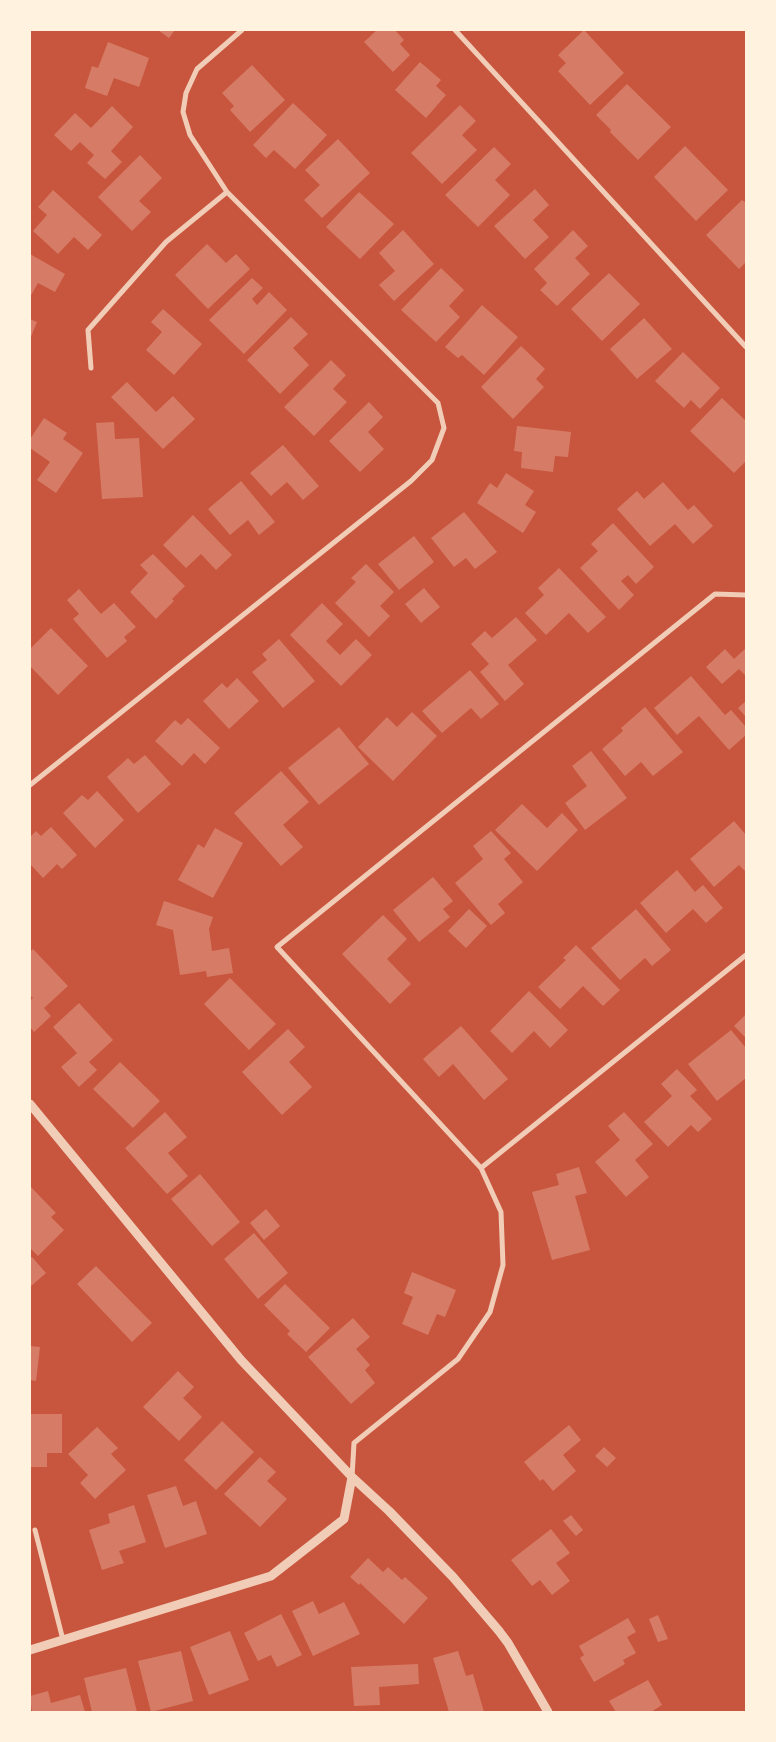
<!DOCTYPE html>
<style>
body{margin:0}
#map{position:relative;width:776px;height:1742px;overflow:hidden;background:#c8553d;font-family:"Crimson Pro",serif}
canvas{display:block}
.frame{position:absolute;inset:0;border:31px solid #fff3e0;pointer-events:none}
</style>
<div id="map">
<canvas width="776" height="1742"></canvas>
<div class="frame"></div>
</div>
<script>
const ctx = document.querySelector('canvas').getContext('2d');
ctx.lineJoin = 'round';
function paint(path, color) { ctx.fillStyle = color; ctx.fill(path, 'evenodd'); }
function trace(path, color, width, dash) { ctx.strokeStyle = color; ctx.lineWidth = width; ctx.lineCap = dash ? 'butt' : 'round'; ctx.setLineDash(dash || []); ctx.stroke(path); }
paint(new Path2D(`
 M158,30H175L169,38Z
 M377,30H395L404,40L400,44L410,55L393,72L364,42Z
 M584,30L624,73L590,105L558,71L566,63L558,55Z
 M108,42L149,58L139,87L114,78L107,96L85,88L92,66L98,68Z
 M420,62L441,80L436,86L446,95L426,118L395,90Z
 M252,65L285,100L250,132L230,110L234,106L222,93Z
 M627,84L671,127L638,160L610,132L611,130L596,115Z
 M293,103L327,135L295,169L274,150L266,158L253,145Z
 M460,105L476,121L462,135L477,150L442,184L411,153Z
 M112,106L133,127L111,151L122,162L105,179L87,163L94,155L80,142L71,151L54,135L75,113L91,128Z
 M338,139L370,173L322,218L304,200L320,185L305,170Z
 M685,146L728,190L696,221L654,177Z
 M494,147L511,164L495,180L510,195L478,227L445,195Z
 M140,155L162,178L139,201L151,212L132,231L98,197Z
 M535,189L549,205L533,220L549,237L525,259L494,226Z
 M53,190L102,235L88,250L74,237L58,254L33,231L47,215L38,207Z
 M359,192L394,224L360,259L326,227Z
 M742,200L746,203V262L739,269L706,235Z
 M403,230L434,264L394,301L379,285L395,271L379,253Z
 M573,230L588,246L575,258L590,274L557,306L540,290L547,283L534,269Z
 M207,244L226,263L236,254L250,269L208,309L175,275Z
 M30,254L65,274L55,292L38,283L30,297Z
 M441,268L464,290L449,306L460,317L436,342L401,310Z
 M609,273L640,304L602,341L571,309Z
 M252,278L263,288L252,299L257,305L269,292L287,310L244,354L209,320Z
 M482,305L518,337L484,375L462,355L458,358L445,347Z
 M163,309L202,344L174,375L146,350L162,332L151,322Z
 M291,317L308,334L293,348L309,365L280,394L247,360Z
 M644,318L672,349L637,379L610,349Z
 M30,319L37,322L30,339Z
 M521,346L545,369L536,379L544,387L513,419L481,387Z
 M683,352L720,388L700,409L691,400L684,408L655,381Z
 M331,360L346,375L333,389L347,402L314,436L284,407Z
 M127,382L156,412L173,396L195,419L163,449L111,397Z
 M722,398L746,421V461L734,473L690,431Z
 M369,402L383,417L368,432L384,449L360,472L329,441Z
 M44,418L67,433L63,439L83,453L56,493L37,480L50,462L30,448V439Z
 M114,422L115,439L139,438L143,497L102,499L96,423Z
 M517,426L571,432L568,457L555,456L553,472L521,468L522,452L514,451Z
 M283,445L319,486L303,500L287,482L271,496L250,473Z
 M506,473L534,491L525,505L536,512L523,533L477,503L490,483L497,488Z
 M241,481L275,522L259,535L248,520L230,535L208,509Z
 M663,482L688,510L694,505L713,526L693,544L675,524L650,546L617,509L637,491L644,499Z
 M464,512L497,552L475,569L466,558L454,567L431,538Z
 M193,515L232,555L216,570L201,554L186,568L163,545Z
 M613,523L654,567L636,584L628,575L621,581L634,595L619,610L580,568L598,551L591,544Z
 M414,536L434,562L399,590L378,564Z
 M153,554L185,586L172,599L174,601L156,619L130,592L148,573L140,565Z
 M366,564L394,592L380,606L390,616L369,637L335,603L356,582L351,578Z
 M559,568L606,617L588,633L569,613L546,635L525,613L544,595L538,588Z
 M424,588L440,607L421,623L405,604Z
 M79,589L101,614L114,603L136,627L124,637L127,641L107,658L73,619L79,614L67,600Z
 M322,603L343,624L326,641L340,655L356,639L372,655L341,686L290,635Z
 M516,617L537,640L508,665L524,684L505,701L480,672L489,664L471,644L485,631L492,638Z
 M51,628L88,666L58,695L30,666V649Z
 M279,639L315,681L283,708L252,672L267,660L262,654Z
 M746,648V676L739,669L722,684L706,667L725,649L734,659Z
 M470,670L499,704L481,719L471,708L442,733L422,711Z
 M691,676L725,715L731,710L746,727V735L729,750L699,716L677,735L654,708Z
 M237,678L259,701L229,729L203,701L222,683L227,688Z
 M746,701V717L738,708Z
 M645,707L683,752L653,776L641,762L625,776L602,749L623,731L621,728Z
 M412,712L437,736L393,781L358,747L387,717L397,727Z
 M188,718L220,748L205,764L194,753L182,766L155,741L175,720L181,725Z
 M339,727L369,764L319,805L288,768Z
 M591,751L627,798L585,830L565,803L587,786L572,766Z
 M145,755L171,784L138,813L107,777L128,758L134,764Z
 M281,771L309,802L283,825L303,847L281,866L234,813Z
 M97,791L124,820L95,848L63,813L82,795L88,800Z
 M522,804L547,828L562,813L578,830L537,871L495,830Z
 M734,821L746,835V872L739,865L714,887L690,859Z
 M51,827L77,855L62,869L57,864L43,878L30,864V837L36,831L41,836Z
 M215,828L243,843L213,898L178,880L198,844L204,848Z
 M491,831L511,853L504,859L523,882L498,904L505,913L491,925L455,883L483,859L473,846Z
 M677,870L695,892L703,885L723,908L706,923L693,909L666,933L640,903Z
 M433,877L453,901L443,909L450,917L419,942L393,910Z
 M164,901L213,917L209,929L212,951L229,948L233,973L207,977L206,971L180,975L173,930L156,925Z
 M469,909L487,926L466,948L448,931Z
 M636,909L671,950L652,966L645,958L620,980L591,948Z
 M383,915L407,939L387,959L411,984L390,1004L342,954Z
 M576,945L620,990L603,1006L583,986L560,1009L538,987L566,960L563,958Z
 M33,949L68,986L44,1008L51,1016L34,1032L30,1027V1001L33,998L30,995V952Z
 M230,978L276,1024L249,1050L204,1004Z
 M529,991L568,1030L550,1048L534,1031L512,1053L490,1031Z
 M79,1003L113,1040L89,1062L97,1070L79,1087L61,1067L77,1053L53,1027Z
 M746,1014V1038L734,1026Z
 M461,1026L508,1079L484,1100L453,1064L439,1077L423,1059Z
 M288,1029L305,1047L289,1062L312,1087L282,1115L242,1072Z
 M731,1030L746,1048V1078L717,1101L688,1064Z
 M120,1062L160,1101L133,1128L93,1089Z
 M677,1069L697,1090L690,1096L712,1119L698,1132L691,1125L668,1147L644,1122L672,1096L661,1084Z
 M165,1112L187,1137L168,1153L188,1176L167,1194L125,1148Z
 M624,1112L653,1144L635,1160L649,1177L626,1197L595,1162L620,1140L608,1126Z
 M579,1167L587,1193L575,1196L590,1250L552,1260L532,1192L559,1185L556,1174Z
 M200,1174L240,1222L212,1246L171,1199Z
 M30,1186L56,1213L51,1217L64,1230L38,1256L30,1248Z
 M266,1209L280,1226L264,1240L250,1223Z
 M254,1233L288,1273L258,1299L224,1259Z
 M32,1257L46,1273L30,1287V1258Z
 M96,1266L152,1323L132,1342L77,1284Z
 M412,1272L456,1290L445,1317L437,1314L428,1335L402,1324L413,1297L404,1293Z
 M285,1284L330,1328L306,1352L287,1334L290,1331L264,1305Z
 M353,1318L370,1337L356,1349L370,1365L365,1370L375,1383L351,1404L308,1357Z
 M30,1346L40,1347L36,1381L30,1380Z
 M178,1371L194,1387L183,1398L202,1417L179,1441L143,1407Z
 M30,1414H62V1453H47V1467H30Z
 M222,1421L254,1452L216,1490L184,1460Z
 M569,1425L581,1440L563,1455L576,1471L553,1491L543,1479L540,1481L524,1462Z
 M97,1427L118,1448L111,1454L126,1470L95,1499L80,1483L88,1475L68,1454Z
 M604,1447L616,1458L607,1467L595,1456Z
 M260,1457L276,1472L267,1481L287,1499L260,1527L224,1494Z
 M176,1486L183,1506L196,1501L207,1534L165,1548L147,1495Z
 M134,1505L146,1542L119,1551L124,1563L102,1570L89,1530L110,1523L108,1514Z
 M571,1515L583,1530L576,1536L563,1521Z
 M551,1529L570,1553L556,1563L570,1581L552,1595L540,1580L532,1586L511,1560Z
 M368,1558L383,1572L388,1567L402,1580L405,1577L428,1598L404,1624L360,1583L359,1585L350,1577Z
 M313,1601L319,1614L344,1602L360,1634L313,1656L292,1611Z
 M281,1614L302,1655L277,1667L271,1655L258,1661L244,1633Z
 M658,1615L668,1639L658,1642L649,1619Z
 M628,1618L636,1632L627,1637L636,1653L623,1660L625,1664L594,1682L580,1658L584,1655L579,1646Z
 M230,1631L249,1680L209,1695L190,1647Z
 M181,1651L193,1701L151,1712L138,1661Z
 M458,1651L466,1676L473,1674L484,1712H449L433,1658Z
 M418,1664L419,1684L379,1687L380,1705L354,1706L351,1667Z
 M126,1668L137,1712H92L84,1678Z
 M648,1680L662,1705L651,1712H616L609,1701Z
 M48,1691L51,1703L80,1695L85,1712H32L30,1696Z`), '#d67c66');
trace(new Path2D(`
 M455,30L746,347
 M91,368L88,330L166,242L227,192
 M30,785L411,481L432,460L444,428L438,403L227,192L190,135L183,112L186,93L197,69L242,30
 M481,1168L746,955
 M352,1477L354,1443L458,1359L490,1312L503,1265L501,1212L481,1168L277,947L715,594L746,595
 M35,1530L63,1640`), '#f1ccb7', 5);
trace(new Path2D(`
 M30,1104L241,1360L352,1477L389,1511L453,1577L499,1631L508,1643L548,1712
 M30,1650L271,1576L344,1519L352,1477`), '#f1ccb7', 9);
</script>
